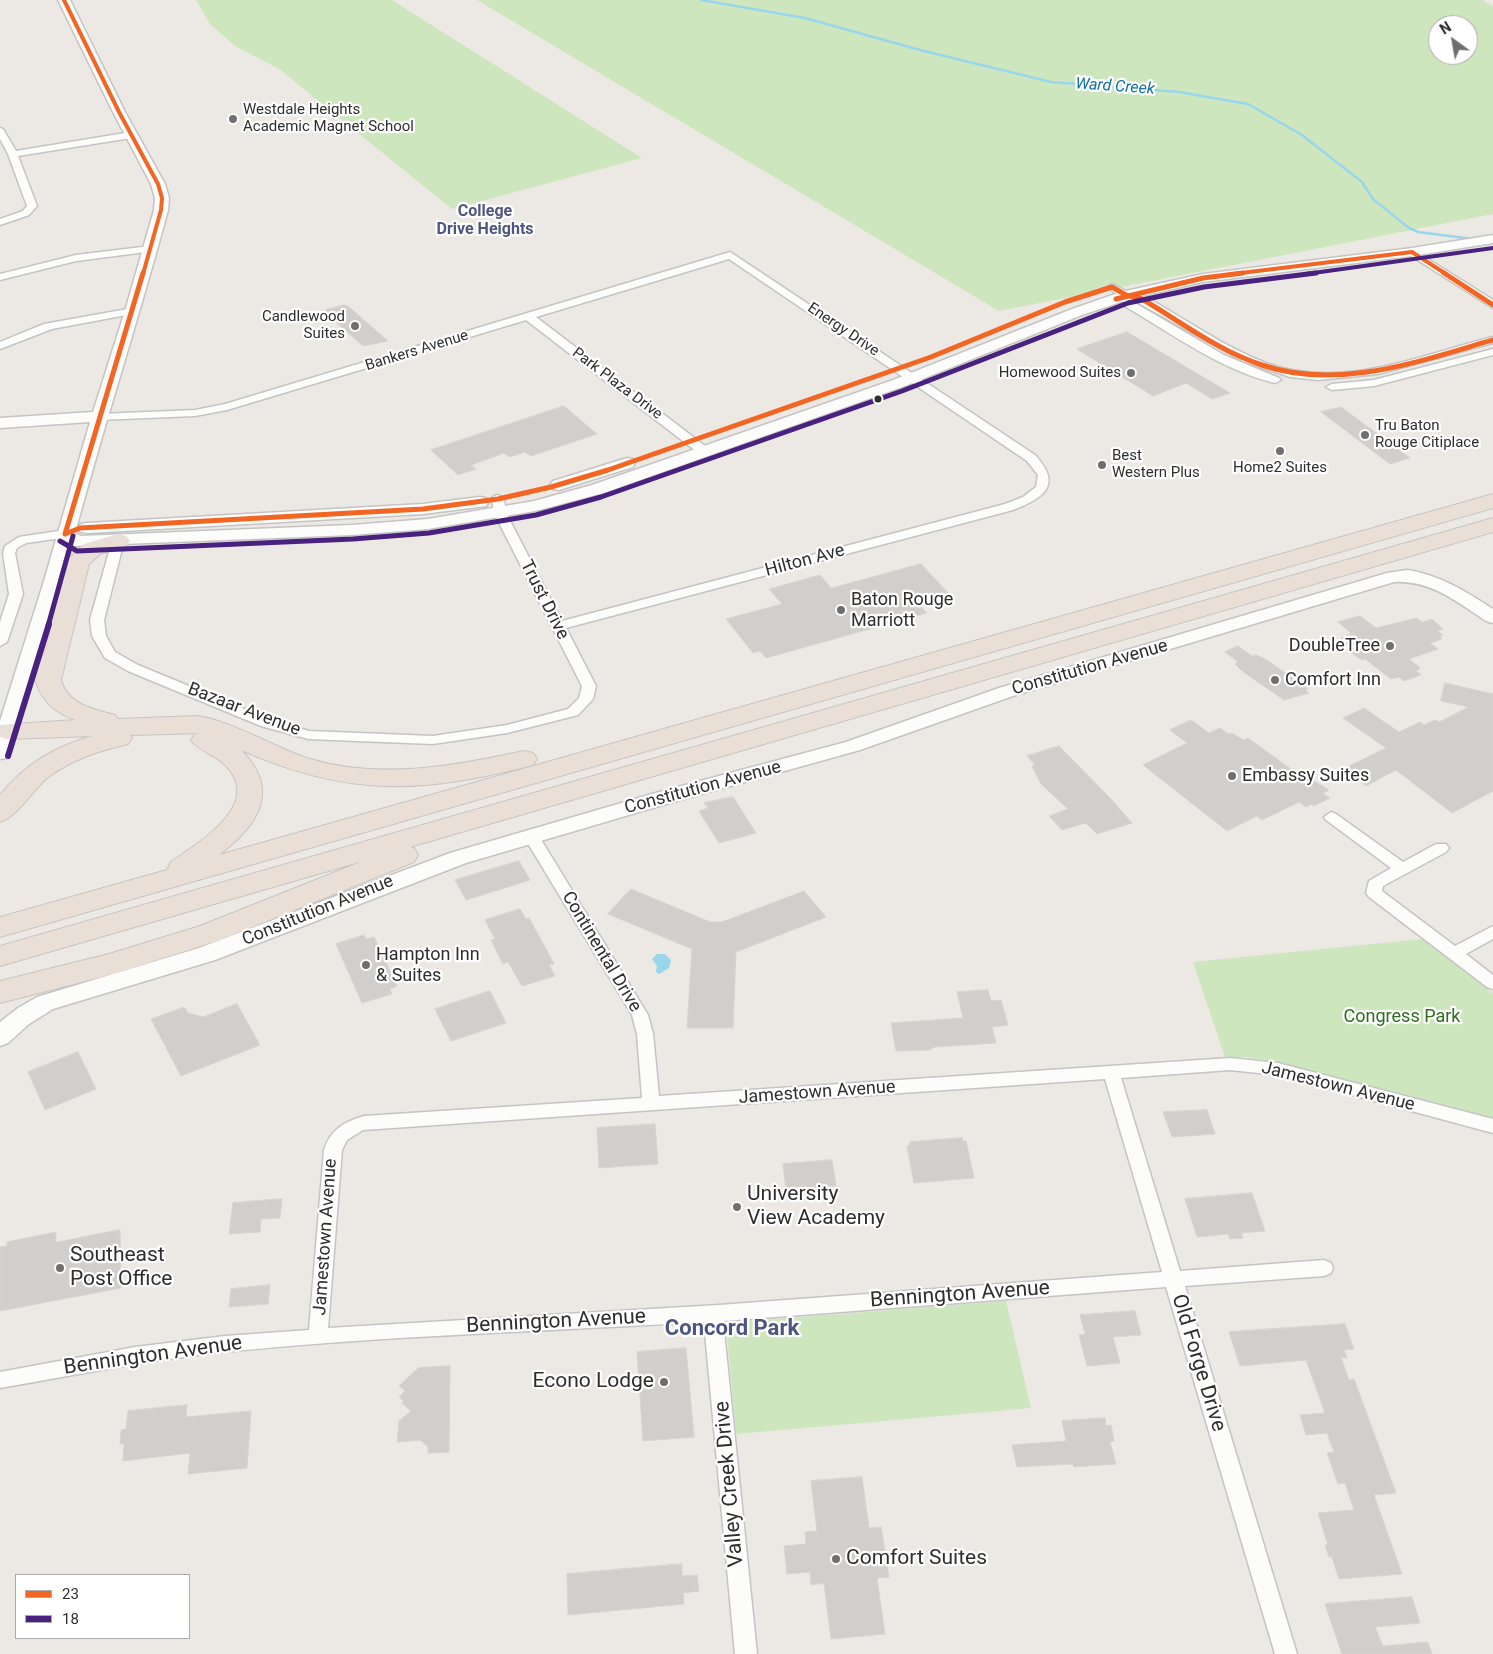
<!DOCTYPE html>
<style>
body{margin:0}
#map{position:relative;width:1493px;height:1654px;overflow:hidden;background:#ece8e4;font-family:Roboto,sans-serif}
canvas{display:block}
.legend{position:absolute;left:15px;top:1574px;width:175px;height:65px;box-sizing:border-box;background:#fff;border:1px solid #ababab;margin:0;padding:6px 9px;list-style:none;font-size:15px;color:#2e2e2e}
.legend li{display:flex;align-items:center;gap:10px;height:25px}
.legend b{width:25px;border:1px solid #ababab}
.north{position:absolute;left:1428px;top:15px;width:50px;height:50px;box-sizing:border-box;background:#fff;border:1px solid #ababab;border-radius:50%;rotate:328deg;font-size:14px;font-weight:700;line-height:20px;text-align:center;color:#2e2e2e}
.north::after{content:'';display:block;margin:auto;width:18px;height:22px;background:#706f6e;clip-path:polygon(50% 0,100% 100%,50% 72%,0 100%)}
</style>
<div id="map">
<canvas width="1493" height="1654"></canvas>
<ul class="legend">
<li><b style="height:6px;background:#f26522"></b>23</li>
<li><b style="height:6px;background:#49217f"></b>18</li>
</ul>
<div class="north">N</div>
</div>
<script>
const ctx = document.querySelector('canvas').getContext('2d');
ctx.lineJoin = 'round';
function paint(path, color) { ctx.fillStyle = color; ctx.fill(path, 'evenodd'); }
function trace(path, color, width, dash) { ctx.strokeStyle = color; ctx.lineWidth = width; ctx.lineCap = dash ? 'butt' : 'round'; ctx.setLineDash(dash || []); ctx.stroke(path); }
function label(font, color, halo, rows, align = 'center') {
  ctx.font = font + ' Roboto,sans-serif'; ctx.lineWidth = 4.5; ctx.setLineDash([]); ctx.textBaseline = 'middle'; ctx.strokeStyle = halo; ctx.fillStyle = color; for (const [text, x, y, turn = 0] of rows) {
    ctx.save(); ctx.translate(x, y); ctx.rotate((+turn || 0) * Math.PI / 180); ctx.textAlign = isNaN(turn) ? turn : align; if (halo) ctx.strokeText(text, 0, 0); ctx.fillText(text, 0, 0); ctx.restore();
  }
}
paint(new Path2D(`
 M196,0H392L642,158L452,209L279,69L235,46L210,24Z
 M477,0H1483L1493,6V214L999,311ZM1438,25H1468V55H1438Z
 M1423,939L1493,993V1119L1275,1061L1246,1057H1225L1193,962Z
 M1006,1301L1031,1408L736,1434L727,1333L738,1322Z`), '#cee6be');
paint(new Path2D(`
 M657,954H665L671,960L669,968L659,974L656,972L657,966L652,959Z`), '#99d6ec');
trace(new Path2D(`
 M701,0L805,18L920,50L1051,82L1179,92L1248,104L1302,135L1362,182L1373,199L1409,228L1418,232L1473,239`), '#99d6ec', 2.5);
const building = new Path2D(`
 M344,305L348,306L388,341L363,346L324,312L327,311L326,310Z
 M1127,332L1230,393L1212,399L1186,383L1153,396L1077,349Z
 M564,406L597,434L531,456L525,452L509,457L504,453L471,465L476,469L458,475L431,450Z
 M1341,407L1410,458L1390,464L1321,412Z
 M921,564L952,597L920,606L927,613L766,658L760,651L753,653L726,619L782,604L769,589L820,575L831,588Z
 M1360,616L1376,628L1417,618L1422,622L1432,619L1443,629L1437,631L1443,635L1440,636L1442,639L1430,643L1438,649L1409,659L1418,666L1420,669L1416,671L1421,675L1404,681L1399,677L1391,679L1365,659L1362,660L1350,652L1354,650L1338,640L1351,633L1338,622Z
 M1238,646L1252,656L1256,655L1267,660L1308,689L1305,690L1309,693L1284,700L1242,671L1235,664L1238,662L1225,652Z
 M1445,683L1493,694V791L1452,813L1396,770L1366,786L1343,769L1386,748L1343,718L1364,708L1399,732L1420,722L1424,725L1435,720L1439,722L1469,707L1441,701Z
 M1191,720L1209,733L1220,728L1228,734L1232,733L1243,740L1248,738L1295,772L1298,771L1329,790L1323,793L1330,798L1314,806L1312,804L1306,807L1299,802L1262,820L1257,816L1227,831L1143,765L1187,743L1170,730Z
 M1059,746L1111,799L1132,823L1097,834L1086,823L1062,830L1049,816L1068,809L1041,784L1032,766L1035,765L1027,756Z
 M733,797L756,833L719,843L699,811L708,808L704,803Z
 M519,861L530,880L466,900L455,880Z
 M631,889L710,922H722L804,891L826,917L736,952L733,1028H687L692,949L608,914Z
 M520,909L526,919L529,918L546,949L554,964L549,965L555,976L522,986L508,962L503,964L491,940L495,939L485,920Z
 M364,935L366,939L374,937L397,986L390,989L392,994L362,1003L336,944Z
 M988,990L991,1001L1001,1000L1008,1025L992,1027L996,1043L935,1047L929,1050L896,1051L891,1023L963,1018L957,992Z
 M490,991L506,1023L451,1041L435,1009Z
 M237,1004L260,1045L181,1076L151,1019L184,1007L188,1013L203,1017Z
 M78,1052L96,1089L45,1110L28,1072Z
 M1207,1110L1215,1134L1172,1137L1163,1112Z
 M655,1124L658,1164L599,1168L597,1128Z
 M962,1138L963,1141H966L974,1178L914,1183L907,1146L910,1145V1142Z
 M832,1160L836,1186L786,1190L783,1164Z
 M1252,1193L1265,1231L1241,1233L1243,1238L1230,1239L1228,1234L1197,1237L1185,1199Z
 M282,1199L280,1218L261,1219L260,1232L229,1234L233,1203Z
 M120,1230L121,1288L0,1311V1247L7,1246V1242L56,1232V1242Z
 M270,1285L268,1304L229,1307L231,1289Z
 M1135,1311L1141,1335L1113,1337L1120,1363L1087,1366L1079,1335L1085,1334L1080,1315Z
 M1345,1324L1354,1349L1344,1350L1347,1358L1341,1357L1349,1380L1354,1379L1396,1493L1374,1495L1402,1574L1339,1579L1332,1557H1329L1325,1545H1328L1318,1513L1354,1510L1345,1483L1338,1484L1327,1453L1334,1452L1327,1433L1306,1435L1300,1415L1325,1413L1306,1360L1240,1366L1229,1332Z
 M686,1348L694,1437L643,1441L637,1352Z
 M450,1366L449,1452L428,1453V1447L421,1440L397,1442L399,1421L411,1411L402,1403L404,1401L399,1397L405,1391L399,1386L418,1368Z
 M187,1405L186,1417L251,1411L247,1468L188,1474L190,1453L123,1461L124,1443L120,1444L121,1430L126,1429L128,1411Z
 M1105,1418L1106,1426L1111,1425L1114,1441L1110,1442L1116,1464L1074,1467L1073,1464L1017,1467L1012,1445L1066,1441L1062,1421Z
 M862,1477L869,1528L881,1527L889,1577L877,1578L885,1634L831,1639L824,1583L811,1585L810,1572L787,1574L784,1546L806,1544L805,1532L817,1531L811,1481Z
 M682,1564V1576L697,1575L699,1591L683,1593L684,1604L568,1615L567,1574Z
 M1412,1597L1420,1623L1375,1627L1383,1646L1428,1642L1432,1654H1342L1325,1604Z`);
paint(building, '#d1cecb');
trace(building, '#d7d4d0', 1);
const street = new Path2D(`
 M0,128L3,129L16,151L131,132L136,135L131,138L18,156L37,206L29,215L0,225V219L23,211L27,206L8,154L0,139Z
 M150,246L155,249L154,251L76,261L0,280V274L76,255Z
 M1412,249L1493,300V308L1408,254L1407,252Z
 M730,252L1035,455C1063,485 1044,498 1013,510L566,628L596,686L593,699L578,715L507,733L433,744L308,739L261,726L128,671L105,658L92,636L90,620L112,541L118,537L124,541L104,620L106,636L115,652L138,665L271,720L309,731L433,736L507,725L568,709L579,698L582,686L494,513L492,499L494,496L498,495L504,499L506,513L562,621L1005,504L1023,497L1036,487L1038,475L1027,461L729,259L536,317L709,449V455H701L526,320L227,410L195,416L99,420L93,417L99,414L195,410L225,404Z
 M1112,284L1130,293L1146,297C1185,319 1224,347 1266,363C1341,391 1420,355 1493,337V343L1378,374L1318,380L1290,377L1243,361L1133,300L1135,303L1224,355L1279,378L1281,380L1275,383C1221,370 1174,335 1126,307L1121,297L1107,287Z
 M133,308L137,309V313L52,329L0,349V342L44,324Z
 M1493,349V355L1374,386L1332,390L1326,387L1332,384L1374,380Z
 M65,530L69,531L71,534L69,537L26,543L17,548L15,553L23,594L7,642L0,646V622L9,594L3,553L5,546L19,537Z
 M1331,812L1336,814L1403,862L1436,844H1446L1449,848L1446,852L1383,886L1382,891L1455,946L1493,926V939L1466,954L1493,975V989L1487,987L1369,897L1366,893L1369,881L1391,868L1326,820L1324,817Z
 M532,832L537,833L648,1015L653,1034L659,1096L1230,1058L1278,1063L1493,1119V1133L1278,1075L1230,1070L1121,1078L1180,1271L1324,1260L1331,1263L1333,1268L1331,1273L1324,1276L1185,1286L1297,1654H1275L1166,1287L723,1321L757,1654H735L704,1322C544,1331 383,1336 224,1352C149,1360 75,1375 0,1388V1372L135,1347L225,1336L309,1330L324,1150C331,1129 344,1122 364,1116L642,1098L637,1034L632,1015L524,837ZM1105,1079L1162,1272L719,1305L328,1328L342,1150L347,1140L363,1130Z`);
const secondary = new Path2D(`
 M58,0H70L125,112L165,184L169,198L168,210C139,318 104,425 75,533L81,536L352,525L428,519L534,501L592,485L893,380L1072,309L1121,292L1203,274L1412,248L1493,235V243L1412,256L1203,282L1130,299L1082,315L905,386L604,493L535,511L428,529L352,535L72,546L10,753L7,758L0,759V721L44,581L90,422L0,428V418L93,412L125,311L154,210L155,198L151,184L113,112Z
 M627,458L633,459L635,463L633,467L559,490L553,489L550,485L553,481Z
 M480,497L486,498L489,502L486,506L423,514L87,533L81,532L78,528L81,524L87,523L423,504Z
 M1407,570C1440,575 1465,591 1493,609V623L1486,621C1457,602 1431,580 1394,582L1013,696L860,750L673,802L466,863L215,960L53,1009L29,1024L8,1043L0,1046V1022L18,1008L37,997L199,948L450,853L659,792L846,742L999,688L1387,573Z`);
const highway = new Path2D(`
 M1493,494V508L0,937V917L167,870L171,862C196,844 263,806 227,767C217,755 198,751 191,740L195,734L201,733L130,735L132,738L128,744C99,751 72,759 47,778C32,791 17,817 0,822V795C24,765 56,746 92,736L7,739L0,737V725L76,720C55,713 42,701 35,680L66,561L84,544L118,534L126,536L130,541L126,546L100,554L89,564L61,680C68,705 93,709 115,715L118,719L197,716L208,718C244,727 275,748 310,759C381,780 454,766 524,751L533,753L537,759L533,765C421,794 348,797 241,750C281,790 259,825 219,855Z
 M1493,518V532L410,847L414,848L418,855L414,862L220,940L113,974L0,1003V981L109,954L200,926L363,861L0,966V946Z`);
trace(street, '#c5c4c5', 3);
trace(secondary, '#c5c4c5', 3);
trace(highway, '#c6c5c4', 2);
paint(street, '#fcfcfb');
paint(secondary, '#fcfcfb');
paint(highway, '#eadfd6');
trace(new Path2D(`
 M64,0L119,112L158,184L162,198L161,210L143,274
 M1233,274L1412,252L1446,274`), '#f26522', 4);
trace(new Path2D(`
 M1444,273L1493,305
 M1116,299L1203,278L1243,273
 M65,534L143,273
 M65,534L80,528L423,509L498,499L551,487L608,470L931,357L1065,302L1112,287L1126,295L1142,299C1181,322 1219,351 1262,365C1339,391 1419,361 1493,340`), '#f26522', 5);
trace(new Path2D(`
 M1306,274L1493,248`), '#49217f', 4);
trace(new Path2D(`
 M60,541L77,551L353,539L429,533L536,515L601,497L902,391L1128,303L1204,287L1316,273
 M48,626L73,536`), '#49217f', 5);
trace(new Path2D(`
 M8,756L49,624`), '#49217f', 6);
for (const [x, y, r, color] of [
 [233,119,5,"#706f6e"],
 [355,326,5,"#706f6e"],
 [1131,373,5,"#706f6e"],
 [878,399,4.5,"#2e2e2e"],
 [1365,435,5,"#706f6e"],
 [1280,451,5,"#706f6e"],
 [1102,465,5,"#706f6e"],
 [841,610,5,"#706f6e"],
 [1390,646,5,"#706f6e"],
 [1275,680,5,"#706f6e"],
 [1232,776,5,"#706f6e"],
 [366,965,5,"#706f6e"],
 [737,1207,5,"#706f6e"],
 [60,1268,5,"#706f6e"],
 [664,1382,5,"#706f6e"],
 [836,1559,5,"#706f6e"]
]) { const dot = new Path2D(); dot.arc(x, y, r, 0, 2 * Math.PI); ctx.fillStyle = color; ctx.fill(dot); trace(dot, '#fff', 2); }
label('15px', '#2e2e2e', '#fff', [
 ["Westdale Heights",243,110],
 ["Academic Magnet School",243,127],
 ["Candlewood",345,317,"right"],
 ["Suites",345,334,"right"],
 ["Homewood Suites",1121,373,"right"],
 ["Tru Baton",1375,426],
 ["Rouge Citiplace",1375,443],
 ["Best",1112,456],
 ["Western Plus",1112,473],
 ["Home2 Suites",1280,468,"center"]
], 'left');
label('15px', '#2e2e2e', '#fff', [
 ["Energy Drive",843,330,34],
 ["Bankers Avenue",417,351,-17],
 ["Park Plaza Drive",617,384,37]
]);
label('italic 16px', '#0d6fa3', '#fff', [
 ["Ward Creek",1115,87,4]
]);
label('bold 16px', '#4d5680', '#fff', [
 ["College",485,212],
 ["Drive Heights",485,230]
]);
label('18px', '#2e2e2e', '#fff', [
 ["Hilton Ave",805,561,-15],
 ["Trust Drive",544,600,63],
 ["Constitution Avenue",1090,668,-16],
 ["Bazaar Avenue",244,710,21],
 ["Constitution Avenue",703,788,-15],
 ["Constitution Avenue",318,911,-22],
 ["Continental Drive",601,952,59],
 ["Jamestown Avenue",1338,1087,14],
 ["Jamestown Avenue",817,1093,-4],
 ["Jamestown Avenue",326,1237,-86]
]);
label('18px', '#2e2e2e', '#fff', [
 ["Baton Rouge",851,600],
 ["Marriott",851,621],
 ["DoubleTree",1380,646,"right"],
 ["Comfort Inn",1285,680],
 ["Embassy Suites",1242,776],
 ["Hampton Inn",376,955],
 ["& Suites",376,976]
], 'left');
label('18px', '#2c6e1b', '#fff', [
 ["Congress Park",1402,1017]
]);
label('21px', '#2e2e2e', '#fff', [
 ["University",747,1195],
 ["View Academy",747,1219],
 ["Southeast",70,1256],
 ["Post Office",70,1280],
 ["Econo Lodge",654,1382,"right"],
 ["Comfort Suites",846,1559]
], 'left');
label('21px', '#2e2e2e', '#fff', [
 ["Bennington Avenue",960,1295,-4],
 ["Bennington Avenue",556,1322,-3],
 ["Bennington Avenue",153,1356,-8],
 ["Old Forge Drive",1198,1363,73],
 ["Valley Creek Drive",730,1484,-95]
]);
label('bold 22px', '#4d5680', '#fff', [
 ["Concord Park",732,1329]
]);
</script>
